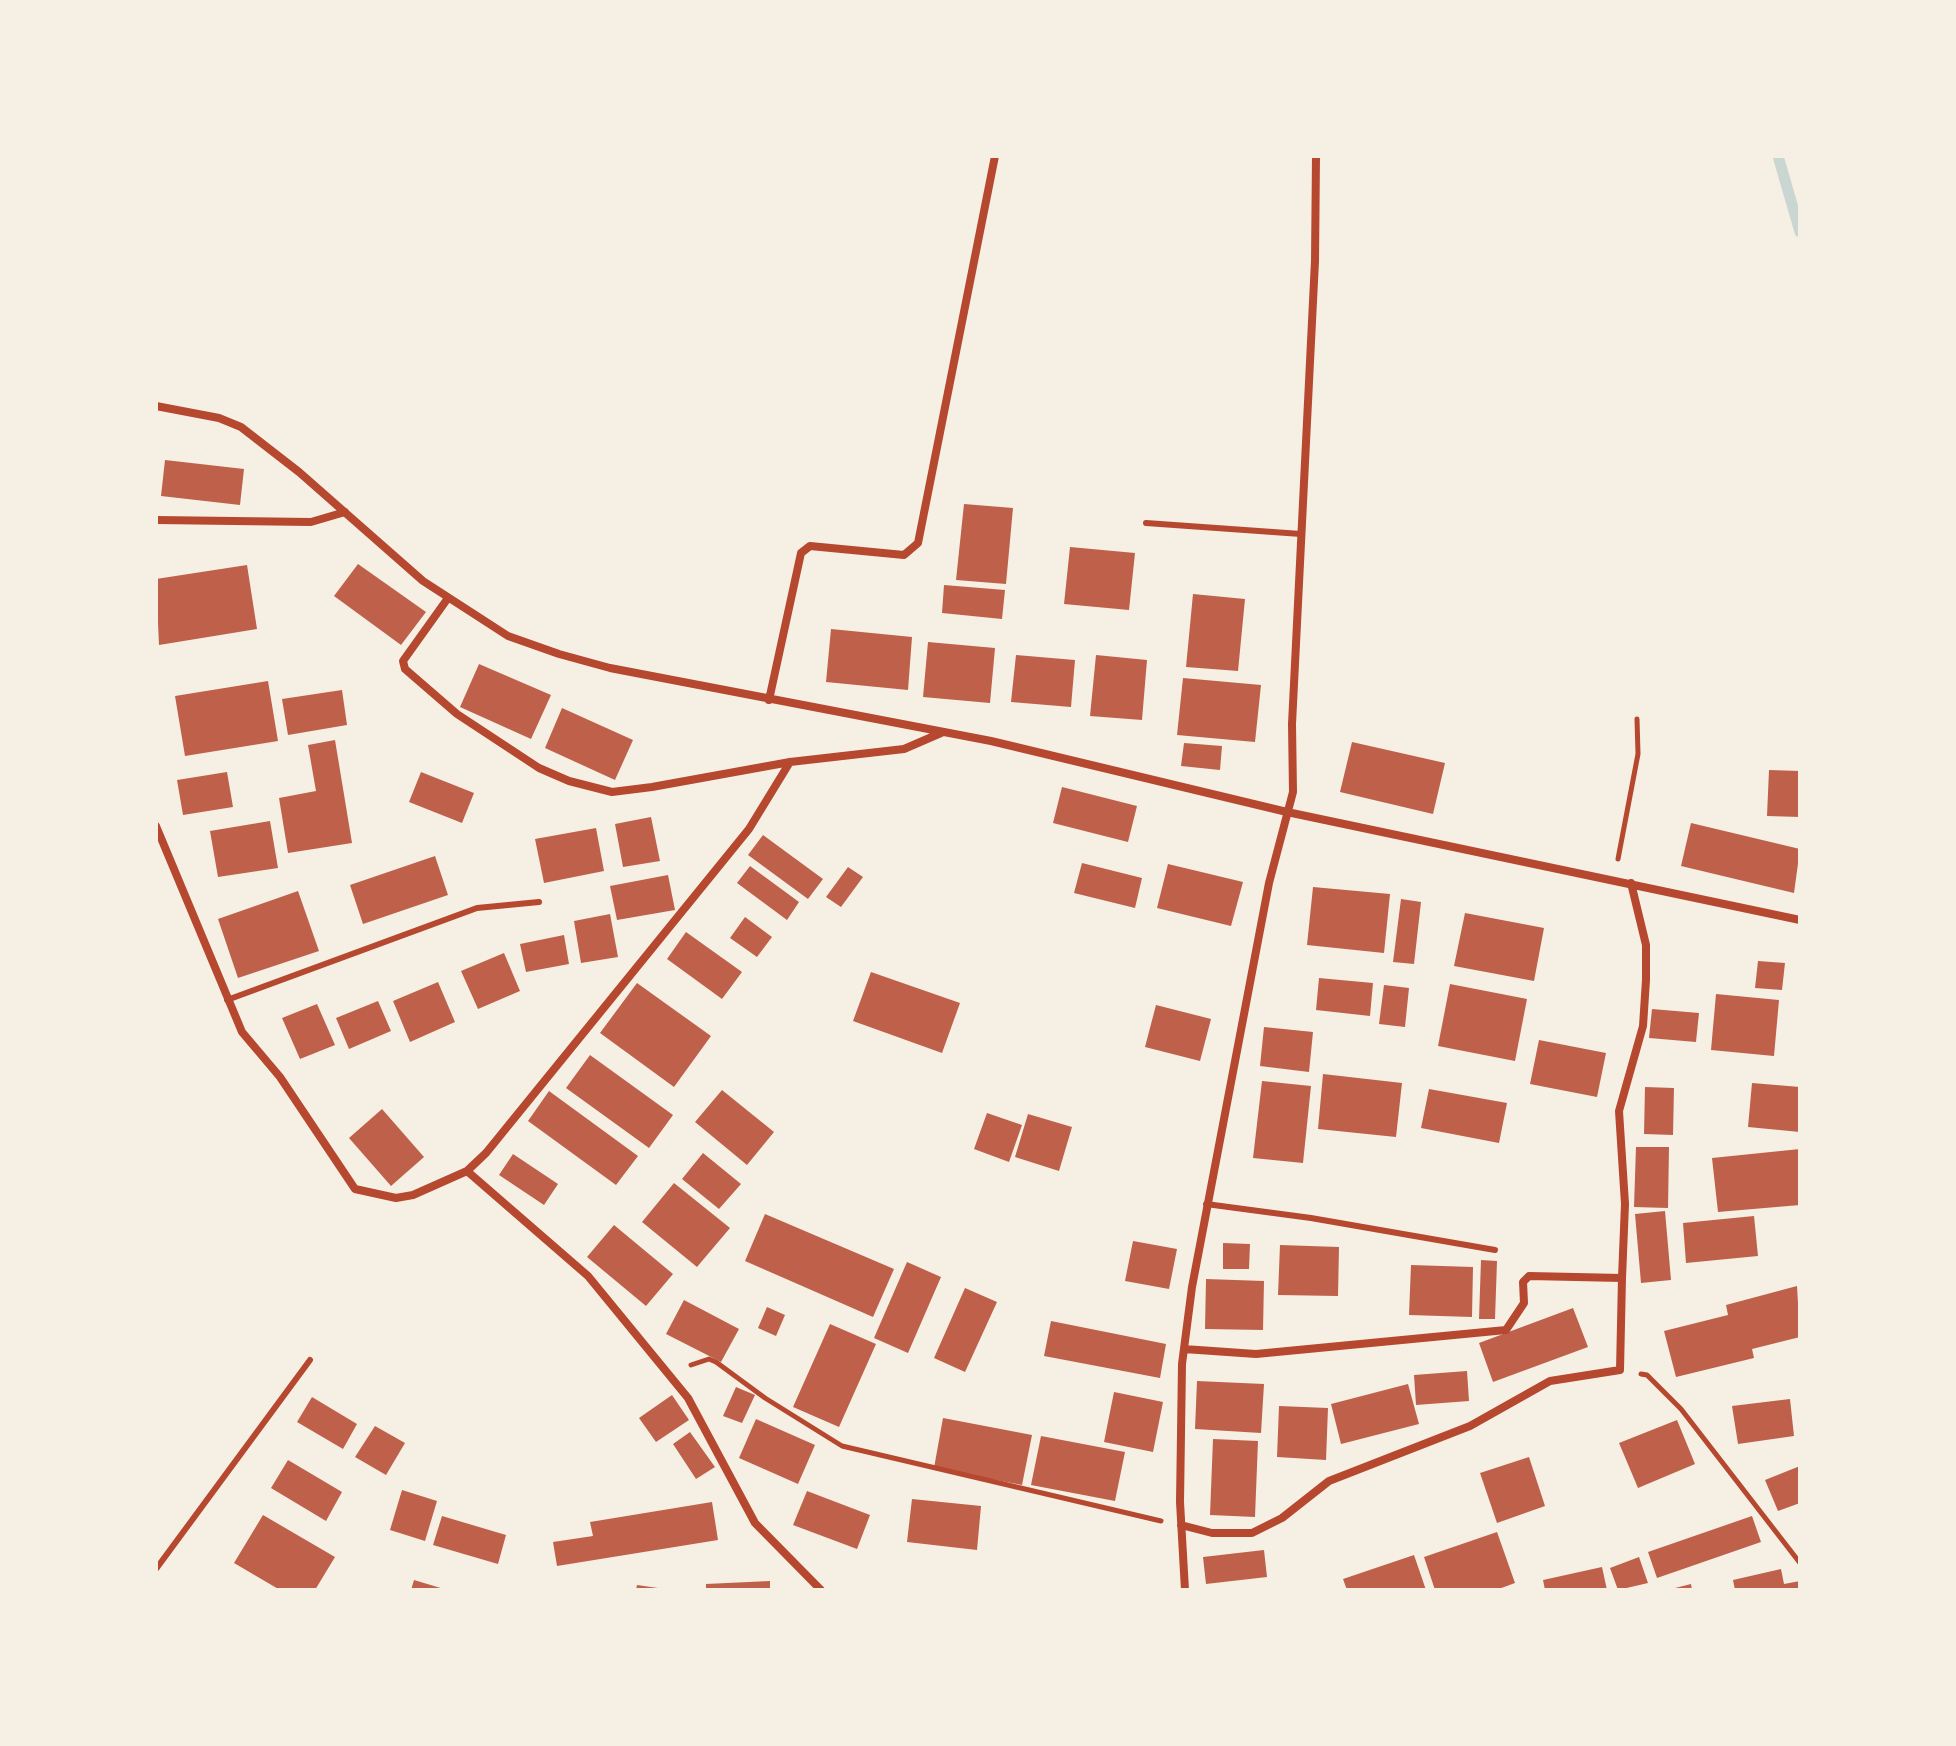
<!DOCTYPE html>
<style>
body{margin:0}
#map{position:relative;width:1956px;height:1746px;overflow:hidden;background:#f6efe4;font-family:"Fira Sans",sans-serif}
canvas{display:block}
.frame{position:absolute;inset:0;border:158px solid #f6efe4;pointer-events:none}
</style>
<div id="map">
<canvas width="1956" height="1746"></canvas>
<div class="frame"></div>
</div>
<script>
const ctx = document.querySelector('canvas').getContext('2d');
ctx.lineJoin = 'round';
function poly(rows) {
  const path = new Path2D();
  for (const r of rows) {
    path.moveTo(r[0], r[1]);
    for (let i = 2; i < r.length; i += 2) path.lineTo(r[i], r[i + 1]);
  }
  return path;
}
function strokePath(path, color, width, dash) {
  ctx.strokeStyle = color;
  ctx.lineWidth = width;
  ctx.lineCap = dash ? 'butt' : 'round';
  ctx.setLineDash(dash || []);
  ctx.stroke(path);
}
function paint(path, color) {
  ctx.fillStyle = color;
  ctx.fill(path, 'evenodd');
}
strokePath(poly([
 [1778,156,1800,232]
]), '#c9d6d2', 11);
paint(poly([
 [165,460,244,469,240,505,161,496],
 [964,504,1013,508,1006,584,956,580],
 [1070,547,1135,553,1129,610,1064,604],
 [358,564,426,612,401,645,334,596],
 [247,565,257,629,159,645,156,579],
 [944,585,1005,590,1002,619,942,613],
 [1193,594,1245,599,1238,671,1186,667],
 [831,629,912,637,908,690,826,682],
 [928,642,995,648,990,703,923,697],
 [1016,655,1075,660,1071,707,1011,702],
 [1096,655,1147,660,1142,720,1090,716],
 [479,664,551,695,531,739,460,707],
 [1183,678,1261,685,1255,742,1177,735],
 [268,681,278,741,185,756,175,696],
 [342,690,347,725,288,735,282,699],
 [562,708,633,740,615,780,545,748],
 [335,740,352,843,288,853,279,798,316,791,308,745],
 [1352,742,1445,763,1433,814,1340,792],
 [1184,743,1222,746,1220,770,1181,766],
 [1769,770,1800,771,1800,817,1767,816],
 [227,772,233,807,183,815,177,780],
 [421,772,474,793,462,823,409,802],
 [1062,787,1137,806,1128,842,1053,823],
 [651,817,660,861,623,867,615,824],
 [270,821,278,868,218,877,210,831],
 [1691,823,1800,849,1794,893,1681,866],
 [596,828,604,871,544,883,535,839],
 [763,835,823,879,808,899,748,855],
 [435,856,448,895,363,924,350,885],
 [1082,863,1142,878,1135,908,1074,893],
 [1168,864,1243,882,1231,926,1157,908],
 [750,866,799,902,787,920,737,883],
 [848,867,863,877,841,907,826,897],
 [668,875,675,910,617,920,610,886],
 [1313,887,1390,894,1384,953,1307,945],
 [298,891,319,951,238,978,218,919],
 [1401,899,1421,902,1414,964,1393,962],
 [1465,913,1544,928,1534,981,1454,966],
 [610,914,618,957,581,963,574,921],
 [745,917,772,937,757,957,730,938],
 [686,932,742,972,722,999,667,959],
 [564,935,569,964,526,972,520,944],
 [504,953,520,991,478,1009,461,971],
 [1758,961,1785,963,1782,990,1755,988],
 [871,972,960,1003,942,1053,853,1021],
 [1319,978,1373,983,1370,1016,1316,1010],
 [438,982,455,1022,410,1042,393,1001],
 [637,983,711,1036,674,1087,600,1033],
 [1450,984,1527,999,1515,1061,1438,1046],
 [1384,985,1409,988,1405,1027,1379,1024],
 [1716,994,1779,1000,1774,1056,1711,1050],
 [378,1001,391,1031,349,1049,336,1018],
 [317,1004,335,1045,300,1059,282,1018],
 [1156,1005,1211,1019,1200,1061,1145,1047],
 [1652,1009,1699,1013,1696,1042,1649,1038],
 [1264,1027,1313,1032,1309,1072,1260,1066],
 [1539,1040,1606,1053,1597,1097,1530,1084],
 [590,1055,673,1115,649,1148,566,1088],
 [1323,1074,1402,1083,1396,1137,1318,1129],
 [1262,1081,1311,1086,1303,1163,1253,1158],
 [1752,1083,1800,1087,1800,1132,1748,1127],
 [1645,1087,1674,1088,1673,1135,1644,1134],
 [1429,1089,1507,1103,1499,1143,1421,1128],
 [722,1090,774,1132,747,1165,695,1122],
 [549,1091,638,1156,616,1185,528,1121],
 [382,1109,424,1157,391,1186,349,1138],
 [987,1113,1022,1125,1009,1162,974,1149],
 [1028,1114,1072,1127,1059,1171,1015,1157],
 [1636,1147,1669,1147,1668,1208,1634,1207],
 [1800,1149,1800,1205,1718,1212,1712,1158],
 [703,1153,741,1184,719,1209,682,1179],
 [513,1154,558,1184,544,1205,499,1175],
 [674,1183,730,1228,697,1267,642,1222],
 [1665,1211,1671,1280,1641,1283,1635,1214],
 [765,1214,894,1269,873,1317,745,1261],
 [1754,1216,1758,1256,1686,1263,1683,1223],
 [614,1225,673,1274,646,1306,587,1257],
 [1133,1241,1177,1249,1169,1289,1125,1281],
 [1223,1243,1250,1244,1249,1269,1223,1269],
 [1280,1245,1339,1247,1338,1296,1278,1295],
 [1481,1260,1497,1261,1495,1319,1479,1319],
 [907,1262,941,1277,908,1353,874,1338],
 [1411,1265,1473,1267,1472,1317,1409,1315],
 [1206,1279,1264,1281,1263,1330,1205,1329],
 [1797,1286,1800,1337,1752,1349,1754,1358,1676,1377,1664,1331,1728,1315,1726,1305],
 [965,1288,997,1302,965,1372,934,1358],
 [684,1300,739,1329,721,1362,666,1334],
 [767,1307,785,1315,776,1336,758,1328],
 [1573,1308,1588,1347,1493,1382,1479,1343],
 [1051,1321,1166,1344,1160,1378,1044,1356],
 [830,1324,876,1344,839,1427,793,1407],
 [1467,1371,1469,1401,1416,1405,1414,1375],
 [1197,1381,1264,1384,1261,1433,1195,1429],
 [1408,1384,1419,1424,1341,1444,1331,1404],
 [736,1387,755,1395,742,1423,723,1416],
 [1114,1392,1163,1402,1153,1452,1104,1442],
 [672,1395,689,1420,656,1442,639,1418],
 [312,1397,357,1424,343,1449,297,1422],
 [1790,1399,1794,1436,1738,1444,1732,1406],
 [1279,1406,1328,1408,1326,1460,1277,1457],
 [943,1418,1032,1435,1022,1485,934,1468],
 [756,1419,815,1445,798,1484,739,1458],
 [1677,1420,1695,1464,1638,1488,1619,1443],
 [375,1426,405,1443,386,1475,355,1457],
 [690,1432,715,1467,696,1479,673,1444],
 [1041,1436,1125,1452,1115,1501,1031,1485],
 [1213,1439,1258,1441,1255,1517,1210,1515],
 [1529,1457,1545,1506,1497,1523,1480,1473],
 [288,1460,342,1492,326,1521,271,1488],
 [1800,1466,1800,1503,1778,1511,1765,1480],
 [402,1490,437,1501,425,1541,390,1530],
 [807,1491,870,1515,857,1549,793,1525],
 [912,1499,981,1506,977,1550,907,1542],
 [712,1502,718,1540,557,1566,553,1542,593,1536,590,1522],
 [263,1515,335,1557,315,1590,280,1590,234,1563],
 [442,1516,506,1535,498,1564,433,1545],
 [1752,1516,1761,1542,1657,1578,1648,1552],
 [1497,1532,1515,1583,1496,1590,1435,1590,1424,1557],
 [1264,1550,1267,1577,1206,1584,1203,1557],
 [1414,1555,1426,1590,1347,1590,1343,1579],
 [1639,1557,1648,1583,1618,1590,1610,1568],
 [1602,1567,1607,1590,1545,1590,1543,1580],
 [1781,1569,1784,1584,1800,1581,1800,1590,1735,1590,1733,1580],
 [414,1580,444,1589,444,1590,411,1590],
 [770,1581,770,1590,706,1590,706,1584],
 [1691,1584,1692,1590,1672,1590,1671,1589],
 [637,1585,658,1588,658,1590,636,1590]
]), '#bf614a');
strokePath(poly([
 [1618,859,1638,754,1637,719],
 [691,1365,709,1359,716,1362,765,1398,842,1446,1161,1521],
 [1641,1374,1647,1375,1681,1409,1800,1563]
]), '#b5482f', 5);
strokePath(poly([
 [1146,523,1301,534],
 [227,1000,477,908,539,902],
 [1206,1204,1311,1218,1495,1250],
 [156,1569,310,1360]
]), '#b5482f', 6);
strokePath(poly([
 [156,406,219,418,241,427,299,472,423,581,508,636,559,654,610,668,991,741,1287,812,1800,920],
 [156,520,311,522,345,512],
 [448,598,403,661,405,669,457,714,539,768,569,781,612,792,652,787,790,762,904,749,941,733],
 [769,700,801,553,810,546,904,555,918,543,995,156],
 [156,826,242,1032,280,1077,355,1189,396,1198,413,1195,467,1171,588,1276,688,1398,755,1523,821,1590],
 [467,1171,486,1153,749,829,790,762],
 [1184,1349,1256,1354,1506,1330,1524,1303,1523,1282,1529,1276,1622,1278,1625,1204,1619,1111,1643,1026,1646,980,1646,945,1631,883],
 [1181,1525,1212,1533,1252,1533,1282,1518,1329,1481,1470,1426,1550,1381,1620,1370,1622,1278],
 [1185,1590,1180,1502,1182,1364,1192,1287,1269,883,1293,792,1292,724,1315,261,1316,156]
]), '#b5482f', 8);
</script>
